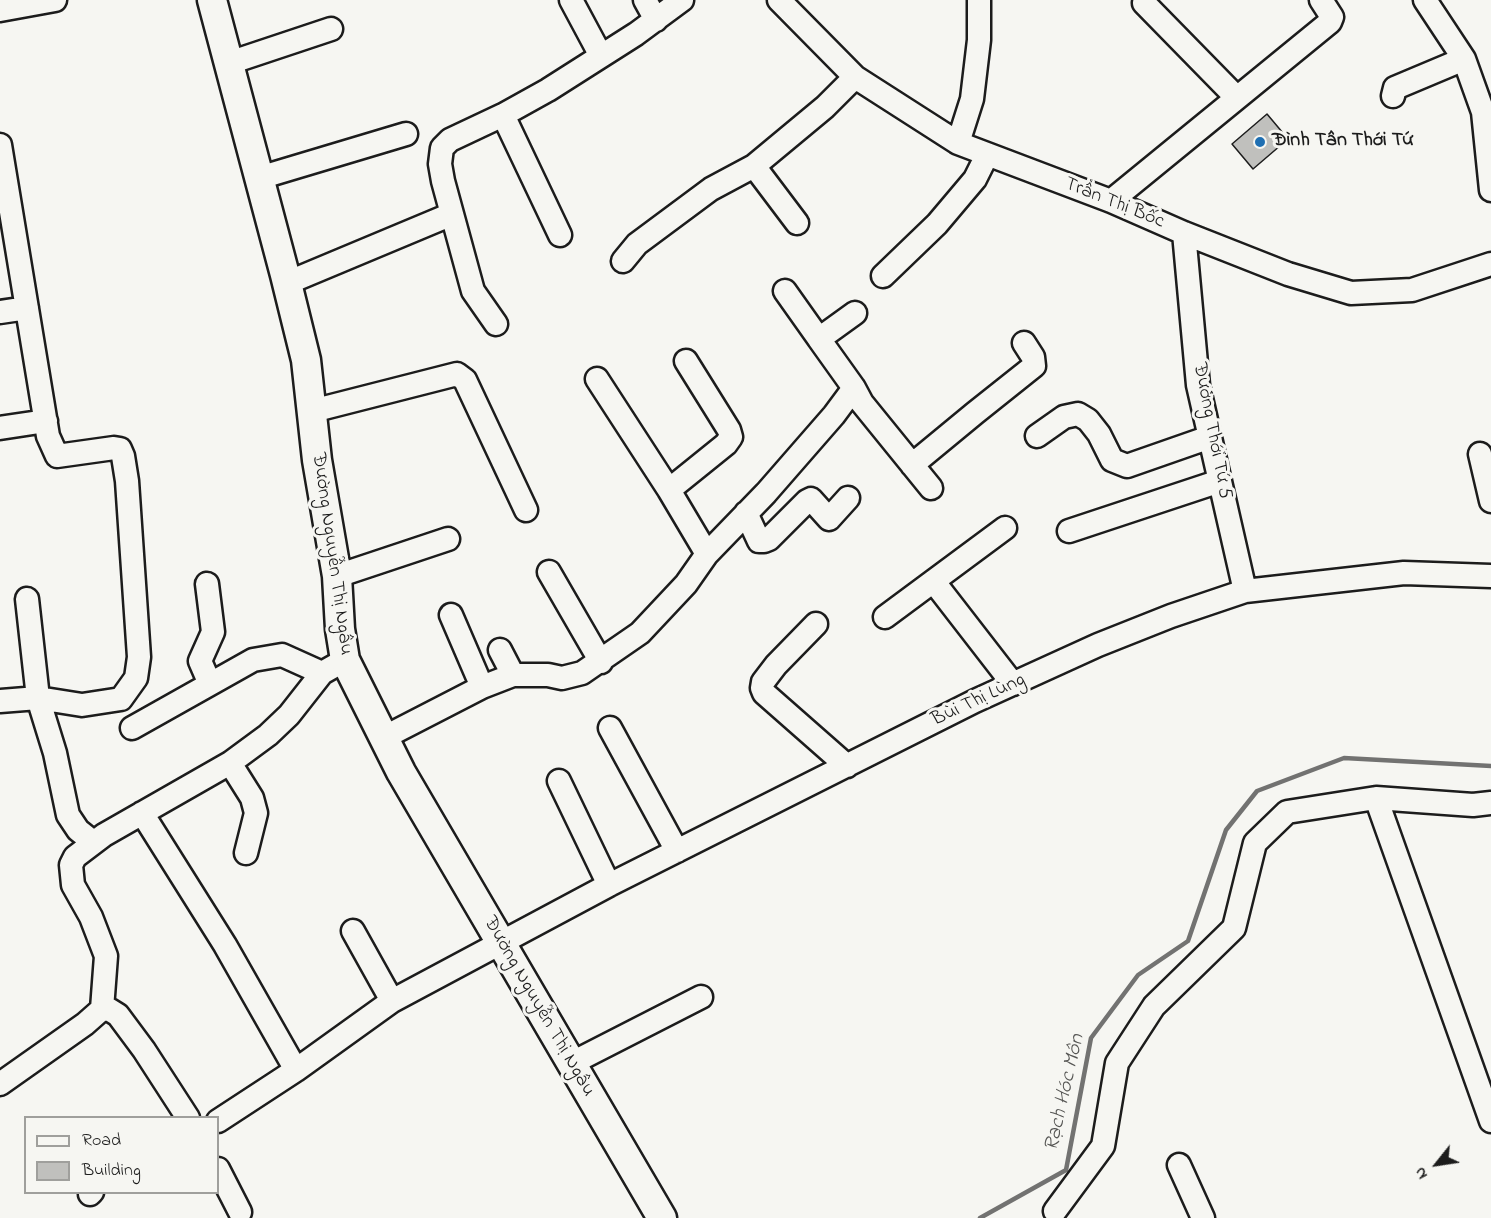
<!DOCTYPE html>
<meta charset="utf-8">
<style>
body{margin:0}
#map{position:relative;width:1491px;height:1218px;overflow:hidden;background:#f6f6f2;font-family:"Indie Flower",sans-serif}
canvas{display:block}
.legend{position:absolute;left:24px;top:1116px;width:195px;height:78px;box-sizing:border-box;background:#f6f6f2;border:2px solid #9f9f9c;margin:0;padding:8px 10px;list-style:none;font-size:18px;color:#1c1c1c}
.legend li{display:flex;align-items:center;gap:12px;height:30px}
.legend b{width:30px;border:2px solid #9f9f9c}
.north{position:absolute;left:1407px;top:1134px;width:60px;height:60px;-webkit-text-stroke:4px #f6f6f2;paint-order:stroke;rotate:240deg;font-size:16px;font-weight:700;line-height:24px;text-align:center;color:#1c1c1c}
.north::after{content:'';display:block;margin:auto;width:21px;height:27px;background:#1c1c1c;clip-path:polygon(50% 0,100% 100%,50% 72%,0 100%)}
</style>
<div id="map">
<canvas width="1491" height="1218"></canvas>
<ul class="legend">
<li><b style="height:8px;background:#f6f6f2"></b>Road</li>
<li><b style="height:16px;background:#c0c0bd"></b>Building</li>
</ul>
<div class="north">N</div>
</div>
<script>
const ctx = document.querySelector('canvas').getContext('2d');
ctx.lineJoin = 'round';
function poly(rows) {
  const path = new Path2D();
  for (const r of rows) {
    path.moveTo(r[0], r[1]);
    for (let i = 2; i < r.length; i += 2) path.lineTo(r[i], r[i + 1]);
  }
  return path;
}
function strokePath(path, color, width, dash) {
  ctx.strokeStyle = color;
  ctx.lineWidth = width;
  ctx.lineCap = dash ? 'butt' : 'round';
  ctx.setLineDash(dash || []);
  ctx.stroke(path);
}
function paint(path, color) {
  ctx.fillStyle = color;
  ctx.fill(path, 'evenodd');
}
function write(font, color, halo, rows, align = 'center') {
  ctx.font = font + ' "Indie Flower",sans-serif';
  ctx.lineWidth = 6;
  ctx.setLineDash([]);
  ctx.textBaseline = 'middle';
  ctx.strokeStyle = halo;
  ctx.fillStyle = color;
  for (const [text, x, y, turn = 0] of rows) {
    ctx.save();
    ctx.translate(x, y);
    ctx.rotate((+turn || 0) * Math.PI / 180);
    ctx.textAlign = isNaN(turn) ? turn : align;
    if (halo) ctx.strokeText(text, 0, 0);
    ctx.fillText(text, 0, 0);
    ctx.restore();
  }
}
strokePath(poly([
 [980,1218,1066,1170,1091,1038,1138,975,1188,941,1226,830,1257,791,1344,758,1491,766]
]), '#727271', 4.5);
const building = poly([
 [1267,114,1288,139,1253,169,1232,144,1267,114]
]);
paint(building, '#c0c0bd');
strokePath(building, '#1c1c1c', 1.5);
const minor = poly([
 [571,0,601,56],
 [645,0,656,20],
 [779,0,855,77,958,143,1111,201,1184,233,1288,274,1351,293,1412,290,1491,264],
 [1425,0,1464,59,1483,112,1491,190],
 [1144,3,1237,98],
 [0,10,55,0],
 [229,63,331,29],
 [1393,96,1395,88,1464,59],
 [503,115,560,235],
 [958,143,972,99,979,40,979,0],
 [0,145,48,436,57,456,114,448,120,449,123,456,127,481,139,657,136,678,121,699,82,705,38,698,0,701],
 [754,166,797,223],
 [259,178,406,134],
 [1111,201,1330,22,1332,17,1321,0],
 [1184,233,1198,385,1245,591],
 [623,261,637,244,711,189,754,166,825,107,855,77],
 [883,276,937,224,975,179,987,155],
 [287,283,452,214],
 [785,291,819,339],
 [0,312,27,308],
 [496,324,473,291,443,181,440,164,442,148,450,140,503,115,548,90,636,34,682,0],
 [597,379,669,490,707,554],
 [854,388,862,403,931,488],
 [312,411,457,374,465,380,526,510],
 [0,428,46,421],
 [1037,436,1064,417,1078,414,1088,420,1099,434,1112,460,1127,466,1210,437],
 [1480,454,1491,501],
 [912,465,975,413,1034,366,1033,357,1024,343],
 [669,490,726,444,731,437,729,430,686,361],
 [746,513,759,541,764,541,769,539,807,501,811,499,829,519,848,498],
 [1069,531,1220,481],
 [549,572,601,662],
 [337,576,448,539],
 [934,582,1013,684],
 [207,584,213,632,200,661,210,684],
 [27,599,38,698,55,753,68,815,78,830,93,842],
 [451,615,482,687],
 [885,617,1005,528],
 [816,624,776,665,763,682,762,688,764,693,847,766],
 [500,650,513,675],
 [132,728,253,660,282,655,322,673],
 [610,728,677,851],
 [383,738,482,687,513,675,548,675,562,678,582,673,640,633,686,584,707,554,766,493,834,415,854,388,819,339,855,313],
 [230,763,252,798,256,813,246,853],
 [559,781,609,885],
 [1376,798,1491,1121],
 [142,813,225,945,296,1070],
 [353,931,392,1001],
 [102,1009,106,956,91,917,73,885,71,865,75,857,104,835,230,763,268,735,289,715,322,673,345,660],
 [570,1064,701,997],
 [0,1084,85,1024,102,1009,110,1010,118,1015,144,1050,188,1118],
 [218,1121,296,1070,392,1001,609,885,975,701,1098,645,1171,616,1245,591,1404,573,1491,576],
 [1179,1165,1203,1218],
 [218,1169,240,1212],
 [90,1194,92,1192],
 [1055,1211,1103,1146,1117,1063,1154,1006,1234,928,1255,843,1287,812,1376,798,1473,805,1491,803]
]);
const major = poly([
 [212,0,285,275,306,360,317,460,337,576,340,629,345,660,401,772,662,1218]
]);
strokePath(minor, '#1c1c1c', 27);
strokePath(major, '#1c1c1c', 33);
strokePath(minor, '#f6f6f2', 22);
strokePath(major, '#f6f6f2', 28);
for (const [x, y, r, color] of [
 [1260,142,6,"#1f6fb2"]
]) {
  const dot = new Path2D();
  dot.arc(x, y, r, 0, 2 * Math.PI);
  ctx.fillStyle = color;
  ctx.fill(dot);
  strokePath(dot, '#f6f6f2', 2);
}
write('bold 20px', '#1c1c1c', '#f6f6f2', [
 ["Đình Tân Thới Tứ",1272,142]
], 'left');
write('20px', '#1c1c1c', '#f6f6f2', [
 ["Trần Thị Bốc",1114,204,22],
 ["Đường Thới Tứ 5",1211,431,79],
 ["Đường Nguyễn Thị Ngâu",331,554,82],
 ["Bùi Thị Lùng",979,701,-25],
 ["Đường Nguyễn Thị Ngâu",538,1007,60]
]);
write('italic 21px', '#565654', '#f6f6f2', [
 ["Rạch Hóc Môn",1066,1093,-77]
]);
</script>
